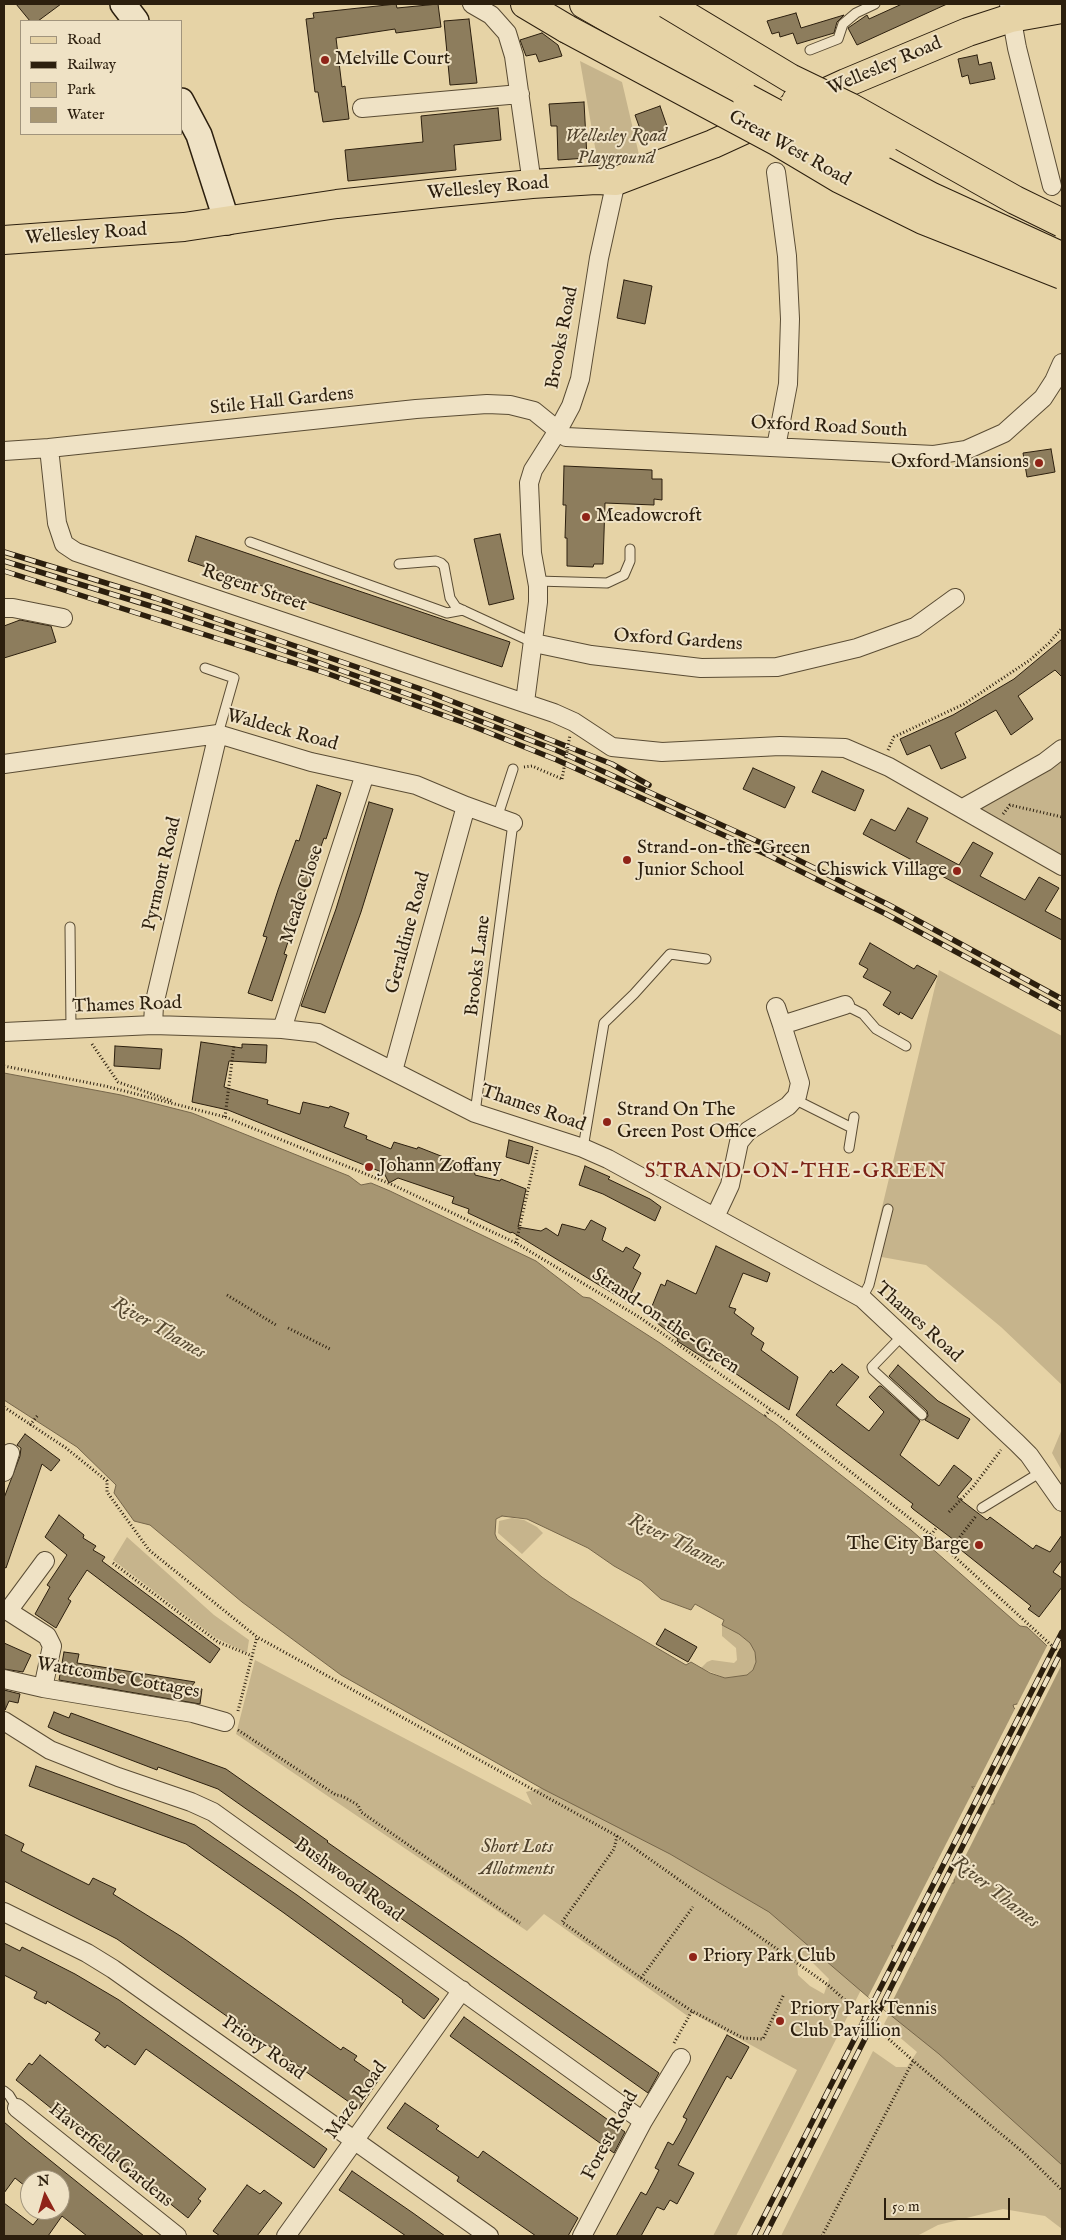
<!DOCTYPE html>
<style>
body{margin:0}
#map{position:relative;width:1066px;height:2240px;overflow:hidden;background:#e6d3a6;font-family:"IM FELL English",serif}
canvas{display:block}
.frame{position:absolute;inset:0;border:5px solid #2c1f0e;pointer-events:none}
.legend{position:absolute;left:20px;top:20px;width:162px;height:115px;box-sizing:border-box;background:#efe2c5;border:1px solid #a1947c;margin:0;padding:6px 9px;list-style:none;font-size:15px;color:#2c1f0e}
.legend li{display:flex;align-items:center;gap:10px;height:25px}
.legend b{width:25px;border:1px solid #a1947c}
.north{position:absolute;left:20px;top:2170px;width:50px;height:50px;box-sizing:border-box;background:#efe2c5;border:1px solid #a1947c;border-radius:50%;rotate:354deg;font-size:14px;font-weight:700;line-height:20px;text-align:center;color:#2c1f0e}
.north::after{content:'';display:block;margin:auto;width:18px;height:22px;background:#8f2418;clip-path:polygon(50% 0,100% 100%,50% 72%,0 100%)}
.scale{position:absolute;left:884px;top:2198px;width:126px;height:22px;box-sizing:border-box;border:2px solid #2c1f0e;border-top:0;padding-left:6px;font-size:15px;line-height:18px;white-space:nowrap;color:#2c1f0e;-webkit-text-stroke:4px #efe2c5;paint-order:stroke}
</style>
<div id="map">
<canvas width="1066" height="2240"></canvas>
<div class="frame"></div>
<ul class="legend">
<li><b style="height:6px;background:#e6d3a6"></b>Road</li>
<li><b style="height:6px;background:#2c1f0e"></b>Railway</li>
<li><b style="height:14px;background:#c6b48c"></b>Park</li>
<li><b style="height:14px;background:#a79672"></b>Water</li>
</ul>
<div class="north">N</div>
<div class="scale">50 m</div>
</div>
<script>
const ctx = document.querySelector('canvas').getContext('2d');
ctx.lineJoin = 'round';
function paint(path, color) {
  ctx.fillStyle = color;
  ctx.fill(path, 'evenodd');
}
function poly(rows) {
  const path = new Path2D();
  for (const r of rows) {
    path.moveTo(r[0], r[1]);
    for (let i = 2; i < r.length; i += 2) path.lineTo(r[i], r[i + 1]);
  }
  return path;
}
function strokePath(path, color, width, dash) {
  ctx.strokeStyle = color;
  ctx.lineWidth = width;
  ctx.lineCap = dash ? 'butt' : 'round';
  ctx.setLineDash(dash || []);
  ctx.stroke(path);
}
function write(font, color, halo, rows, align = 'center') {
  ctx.font = font + ' "IM FELL English",serif';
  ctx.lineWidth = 4;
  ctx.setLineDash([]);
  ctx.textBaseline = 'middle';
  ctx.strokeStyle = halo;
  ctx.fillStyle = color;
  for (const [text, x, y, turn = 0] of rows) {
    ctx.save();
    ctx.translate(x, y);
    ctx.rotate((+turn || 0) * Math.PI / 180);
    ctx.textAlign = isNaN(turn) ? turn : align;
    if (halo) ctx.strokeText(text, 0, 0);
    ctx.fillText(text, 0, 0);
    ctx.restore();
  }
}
paint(poly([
 [580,61,622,82,640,159,622,170,599,170],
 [1062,752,1062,869,963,812],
 [939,970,1062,1036,1062,1385,1001,1327,926,1265,876,1256,873,1245],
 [1062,1429,1062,1471,1052,1453],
 [512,1518,524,1520,537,1527,543,1533,522,1554,498,1533,499,1521],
 [127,1537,214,1615,249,1640,247,1653,216,1638,113,1560],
 [722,1625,739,1634,750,1643,755,1652,756,1662,753,1670,747,1675,725,1678,701,1668,707,1662,712,1660,734,1663,737,1660,736,1648,722,1636],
 [255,1660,532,1805,526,1792,548,1786,710,1862,862,1988,736,2236,713,2236,797,2070,692,2013,689,2017,544,1914,527,1931,236,1734],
 [796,1951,809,1959,829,1979,824,1994,810,1986,798,1975],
 [894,2005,1062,2145,1062,2229,1045,2216,1003,2209,938,2225,917,2236,781,2236,873,2051,896,2067,907,2067,917,2052,884,2024]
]), '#c6b48c');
const water = poly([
 [4,1073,121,1095,192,1113,349,1176,361,1185,371,1183,390,1191,536,1261,583,1297,590,1298,660,1343,776,1424,911,1530,1020,1626,1027,1627,1062,1660,1062,2165,939,2054,868,1997,769,1912,670,1854,543,1789,341,1675,242,1602,150,1525,134,1521,114,1493,116,1485,77,1447,4,1400,4,1073],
 [502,1516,527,1519,588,1548,614,1566,641,1581,661,1599,691,1610,695,1604,724,1620,722,1625,739,1634,750,1643,755,1652,756,1662,753,1670,747,1675,725,1678,710,1673,691,1662,686,1665,570,1597,542,1577,497,1539,495,1534,496,1519,502,1516],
 [1017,1704,1033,1721,1030,1722,1014,1708,1013,1705,1017,1704],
 [972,1787,976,1787,994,1800,994,1804,991,1804,972,1787],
 [936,1867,954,1879,954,1883,951,1883,933,1870,933,1868,936,1867],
 [892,1946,895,1946,914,1956,914,1959,911,1960,893,1949,892,1946]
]);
paint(water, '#a79672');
strokePath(water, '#76664a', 1);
paint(poly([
 [1048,1644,1062,1657,1062,1664,887,2012,868,1997]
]), '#e6d3a6');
const building = poly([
 [16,4,61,4,38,21,30,21,16,4],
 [396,4,397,8,438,4,441,27,396,33,395,29,336,38,342,87,345,86,349,119,323,122,318,92,315,92,306,19,314,18,313,13,396,4],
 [902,4,947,4,857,45,848,28,867,15,869,19,902,4],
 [796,13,801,28,844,15,837,22,834,33,797,44,793,33,780,37,779,32,772,34,767,21,796,13],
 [469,19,477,83,450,85,444,21,469,19],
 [542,33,558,45,562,56,539,62,536,54,526,56,520,40,542,33],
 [977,55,979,65,991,62,995,79,970,84,968,75,962,77,958,59,977,55],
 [584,102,587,158,558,160,557,126,551,126,549,104,584,102],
 [660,106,668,129,643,137,635,115,660,106],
 [498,108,501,140,454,145,456,170,348,181,345,150,423,142,421,116,498,108],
 [624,280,652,286,645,324,617,318,624,280],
 [1051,449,1055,472,1027,477,1023,453,1051,449],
 [564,466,652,470,652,479,662,479,662,500,654,499,654,505,605,503,603,564,594,564,593,567,567,566,567,538,565,538,566,505,563,505,564,466],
 [500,534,514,599,489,605,474,539,500,534],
 [196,536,510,642,502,667,188,561,196,536],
 [20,620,51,626,56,642,4,658,4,626,20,620],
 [1062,639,1062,677,1055,670,1018,696,1033,719,1011,735,996,710,955,733,966,758,941,769,930,745,907,755,900,739,953,715,1014,679,1062,639],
 [753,768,795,787,785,808,743,789,753,768],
 [822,771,864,790,855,811,812,792,822,771],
 [317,785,341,793,326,839,324,838,304,893,284,954,287,955,272,1001,248,993,267,937,263,936,278,890,296,840,299,841,317,785],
 [369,802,393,809,361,912,325,1013,301,1006,336,909,369,802],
 [908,808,928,818,916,842,959,865,973,842,993,853,980,876,1025,900,1039,877,1059,888,1045,911,1062,920,1062,940,863,834,871,819,895,831,908,808],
 [870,943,914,969,917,965,937,976,912,1019,900,1012,899,1015,883,1005,891,992,863,977,868,969,859,964,870,943],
 [201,1042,242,1048,242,1044,267,1045,266,1063,229,1061,224,1087,268,1100,267,1104,300,1114,303,1102,329,1108,330,1106,349,1113,344,1127,367,1136,366,1139,391,1149,394,1142,417,1149,418,1147,474,1169,475,1175,500,1181,501,1179,526,1189,518,1227,541,1231,546,1228,558,1236,562,1224,585,1230,591,1220,606,1228,602,1240,623,1252,626,1247,640,1255,633,1268,641,1273,627,1302,512,1232,511,1233,468,1213,469,1209,452,1203,454,1197,398,1178,389,1183,384,1173,228,1110,192,1102,201,1042],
 [115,1046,162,1049,160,1069,114,1066,115,1046],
 [509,1140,533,1147,529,1164,506,1157,509,1140],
 [585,1166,610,1177,608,1179,650,1199,661,1207,655,1221,603,1194,579,1185,585,1166],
 [716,1246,770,1273,767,1282,743,1273,729,1307,736,1309,734,1313,754,1328,751,1334,764,1343,761,1350,798,1377,789,1410,716,1360,709,1361,677,1341,678,1339,648,1316,661,1284,665,1286,667,1280,696,1294,716,1246],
 [842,1364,859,1377,836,1405,869,1431,884,1412,869,1397,879,1386,881,1386,920,1421,900,1455,939,1486,954,1465,972,1479,957,1497,987,1520,990,1517,1033,1549,1036,1545,1050,1552,1062,1535,1062,1560,1053,1572,1062,1578,1062,1587,1039,1617,1028,1609,1031,1606,956,1546,958,1543,913,1509,911,1507,913,1504,796,1415,831,1370,833,1373,842,1364],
 [898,1365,938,1401,970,1419,958,1439,925,1420,928,1416,927,1411,889,1376,898,1365],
 [25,1434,60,1460,51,1471,42,1464,6,1568,4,1567,4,1498,20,1456,21,1448,17,1445,25,1434],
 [59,1515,84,1535,83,1538,96,1546,93,1550,105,1557,102,1561,220,1649,210,1663,87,1570,68,1599,71,1601,56,1628,35,1614,50,1587,47,1585,67,1555,45,1537,59,1515],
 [665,1629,697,1647,688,1662,656,1644,665,1629],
 [4,1643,31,1655,23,1672,4,1669,4,1643],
 [64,1652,79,1654,77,1663,195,1682,191,1687,202,1689,200,1704,59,1680,64,1652],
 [4,1690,20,1694,18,1703,9,1701,5,1710,4,1690],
 [54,1712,69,1718,71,1713,226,1769,328,1841,327,1842,659,2073,648,2093,218,1789,158,1767,157,1770,63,1734,48,1727,54,1712],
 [36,1766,195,1825,297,1895,439,1999,424,2019,402,2002,403,2000,284,1913,186,1844,29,1786,36,1766],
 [4,1834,24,1844,21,1851,89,1885,93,1878,116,1889,113,1894,182,1937,341,2050,343,2047,357,2056,354,2060,380,2078,359,2109,117,1939,4,1881,4,1834],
 [4,1943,20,1951,22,1947,75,1974,119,2000,327,2149,314,2168,146,2049,135,2065,107,2045,105,2048,95,2040,100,2033,47,2001,46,2004,34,1998,37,1992,4,1975,4,1943],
 [464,2017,625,2132,614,2153,450,2036,464,2017],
 [727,2035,749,2047,731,2079,727,2076,678,2165,694,2173,677,2204,670,2200,664,2210,657,2207,641,2236,616,2236,641,2192,646,2195,653,2182,659,2170,655,2168,668,2142,673,2145,681,2131,687,2119,683,2117,727,2035],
 [40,2055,206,2189,198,2199,201,2201,188,2218,16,2080,29,2063,32,2065,40,2055],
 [405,2103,439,2126,436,2129,478,2158,483,2151,578,2218,568,2236,536,2236,457,2181,459,2177,387,2128,405,2103],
 [4,2122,25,2140,144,2236,87,2236,62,2216,48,2236,4,2236,4,2203,33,2225,45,2210,60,2210,60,2180,30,2180,30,2190,15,2178,4,2193,4,2122],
 [352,2171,413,2213,445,2236,406,2236,345,2194,339,2190,352,2171],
 [247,2185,260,2194,264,2190,282,2203,257,2236,220,2236,213,2231,247,2185]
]);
paint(building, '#8d7d5d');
strokePath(building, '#2c1f0e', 1);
const lane = poly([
 [810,50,838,39,843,24,856,13,875,4],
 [250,542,447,613,463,610],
 [399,564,436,561,441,563,444,566,450,598,456,607,534,643],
 [537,581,607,583,624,575,630,561,630,549],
 [205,668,234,678,218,734],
 [497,818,513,769],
 [70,927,71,1029],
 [845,1005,863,1014,876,1029,906,1046],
 [794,1099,852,1128],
 [475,1113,513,823],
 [583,1148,604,1023,634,994,670,954,706,959],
 [849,1148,854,1117],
 [862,1298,869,1285,888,1209],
 [902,1336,872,1367,873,1370,922,1415],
 [982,1508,1041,1472],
 [4,2091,9,2095,17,2108]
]);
const street = poly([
 [472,4,491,15,507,33,514,56,532,184],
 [1009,4,1017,48,1052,186],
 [362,108,520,94],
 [776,447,788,384,790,319,787,256,776,172],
 [49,448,57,523,64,544,76,552,554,713,574,722,612,747,662,752,780,746,845,748,889,767,1062,866],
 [4,451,49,448,416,409,487,404,510,405,534,411,566,437,934,455,966,450,1004,433,1043,398,1054,381,1062,363],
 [4,608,13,608,63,618],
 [534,643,591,655,701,668,777,667,857,648,915,627,955,598],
 [525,702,538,602,538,586,532,553,529,483,533,470,557,432,571,406,580,379,599,258,616,181],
 [4,764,218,734,311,762,416,785,466,806,513,823],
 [963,808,1045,762,1062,749],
 [776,1007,782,1025],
 [153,1025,154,1005,218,734],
 [282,1029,365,774],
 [4,1032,153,1025,282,1029,318,1033,475,1113,583,1148,608,1159,862,1298,1017,1443,1029,1455,1062,1502],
 [393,1071,466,806],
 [715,1217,730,1185,739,1142,748,1131,788,1106,797,1096,800,1083,782,1025,845,1005],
 [4,1472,10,1453],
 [4,1679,43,1688,193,1713,225,1722],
 [43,1688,52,1646,47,1636,8,1611,45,1561],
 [4,1721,50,1750,118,1777,191,1802,213,1812,643,2121],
 [4,1912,87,1953,113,1969,489,2236],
 [17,2108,177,2236],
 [286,2236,462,1990],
 [582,2236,643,2121,681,2058]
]);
const secondary = poly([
 [123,4,136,21],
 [181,101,199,135,227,222]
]);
const primary = poly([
 [4,240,184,227,337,204,439,193,532,184,596,180,616,181,713,144,846,83,968,32,1011,18,1062,9]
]);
const highway = poly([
 [525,4,567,29],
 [584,4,747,98],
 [627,4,771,87]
]);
strokePath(lane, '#5a4c34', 11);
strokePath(street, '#5a4c34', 20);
strokePath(secondary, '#2c1f0e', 28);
strokePath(primary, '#2c1f0e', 30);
strokePath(highway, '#2c1f0e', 30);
strokePath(poly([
 [888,750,894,737,964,704,1030,660,1049,643,1062,628],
 [524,767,532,766,562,779],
 [1003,814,1010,805,1062,817],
 [92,1044,118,1082,172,1101],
 [4,1066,105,1086,225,1117,393,1185,516,1243,639,1317,781,1417,931,1535,1062,1655],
 [225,1117,234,1045],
 [516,1243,537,1150],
 [227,1295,276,1325],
 [288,1328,330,1349],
 [4,1407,66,1448,107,1481,107,1492,149,1550,257,1637,617,1836,828,1985,918,2065,1024,2153,1062,2190],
 [765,1416,770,1410],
 [30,1425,38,1415],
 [949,1512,973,1487,1001,1450],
 [931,1535,937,1527],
 [949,1551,976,1516],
 [113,1563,218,1642,252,1656],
 [238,1711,257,1637],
 [238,1730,336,1795,342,1796,358,1805,361,1812,520,1923],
 [617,1836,614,1849,562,1922,641,1978,692,2011],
 [641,1978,693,1907],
 [674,2043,692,2011,743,2038,763,2039,784,1994],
 [822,2236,913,2061]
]), '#2c1f0e', 3, [1, 2.5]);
strokePath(lane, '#efe2c5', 9);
strokePath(street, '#efe2c5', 18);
strokePath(secondary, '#efe2c5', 25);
strokePath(primary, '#e6d3a6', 28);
strokePath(highway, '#e6d3a6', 28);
const rail = poly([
 [4,552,155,598,418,688,612,764,649,785],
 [4,561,167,611,300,656,433,703,556,750,790,856,889,905,1062,999],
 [4,571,326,673,465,723,557,760,770,856,886,914,1062,1009],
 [754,2236,1062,1632],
 [765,2236,1062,1650]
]);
strokePath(rail, '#2c1f0e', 5.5);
strokePath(rail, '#efe2c5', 4, [11]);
const highwayBridge = poly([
 [667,4,790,78,850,107,1015,200,1062,223],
 [567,29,778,142,840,179,923,220,1062,275],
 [747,98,932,197,1061,256],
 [796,101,882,146]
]);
strokePath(highwayBridge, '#2c1f0e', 30, []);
strokePath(poly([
 [562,779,570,735]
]), '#2c1f0e', 3, [1, 2.5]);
strokePath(highwayBridge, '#e6d3a6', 28);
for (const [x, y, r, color] of [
 [325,60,5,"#8f2418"],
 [1039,463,5,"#8f2418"],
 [586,517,5,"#8f2418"],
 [627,860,5,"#8f2418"],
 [957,871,5,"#8f2418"],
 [607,1122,5,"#8f2418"],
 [369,1167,5,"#8f2418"],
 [979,1545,5,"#8f2418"],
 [693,1957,5,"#8f2418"],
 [780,2021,5,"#8f2418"]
]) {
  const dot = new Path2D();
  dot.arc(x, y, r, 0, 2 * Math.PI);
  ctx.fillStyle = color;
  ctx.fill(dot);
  strokePath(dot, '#efe2c5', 2);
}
write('19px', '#2c1f0e', '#efe2c5', [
 ["Melville Court",335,60],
 ["Oxford Mansions",1029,463,"right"],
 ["Meadowcroft",596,517],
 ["Strand-on-the-Green",637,849],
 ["Junior School",637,871],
 ["Chiswick Village",947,871,"right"],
 ["Strand On The",617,1111],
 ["Green Post Office",617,1133],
 ["Johann Zoffany",379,1167],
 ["The City Barge",969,1545,"right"],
 ["Priory Park Club",703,1957],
 ["Priory Park Tennis",790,2010],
 ["Club Pavillion",790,2032]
], 'left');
write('19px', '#2c1f0e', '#efe2c5', [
 ["Wellesley Road",885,67,-23],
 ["Great West Road",789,149,29],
 ["Wellesley Road",488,189,-5],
 ["Wellesley Road",86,235,-4],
 ["Brooks Road",563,338,-79],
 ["Stile Hall Gardens",282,402,-6],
 ["Oxford Road South",829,428,3],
 ["Regent Street",254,589,19],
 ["Oxford Gardens",678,641,4],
 ["Waldeck Road",282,731,15],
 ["Pyrmont Road",163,874,-77],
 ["Meade Close",303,895,-72],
 ["Geraldine Road",409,933,-75],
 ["Brooks Lane",479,966,-83],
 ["Thames Road",127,1006,-2],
 ["Thames Road",533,1109,19],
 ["Strand-on-the-Green",665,1322,34],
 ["Thames Road",918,1323,42],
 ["Wattcombe Cottages",118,1679,10],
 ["Bushwood Road",348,1881,36],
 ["Priory Road",263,2049,35],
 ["Maze Road",357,2101,-54],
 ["Forest Road",611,2136,-62],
 ["Haverfield Gardens",110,2156,39]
]);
write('italic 19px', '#52442e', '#efe2c5', [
 ["Wellesley Road",616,137],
 ["Playground",616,159],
 ["Short Lots",517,1848],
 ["Allotments",517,1870]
]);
write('italic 20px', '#574931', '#efe2c5', [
 ["River Thames",158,1329,30],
 ["River Thames",676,1543,26],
 ["River Thames",995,1893,38]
]);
ctx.letterSpacing = '1px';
write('21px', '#7a1f14', '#efe2c5', [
 ["STRAND-ON-THE-GREEN",796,1173]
]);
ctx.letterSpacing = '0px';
</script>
